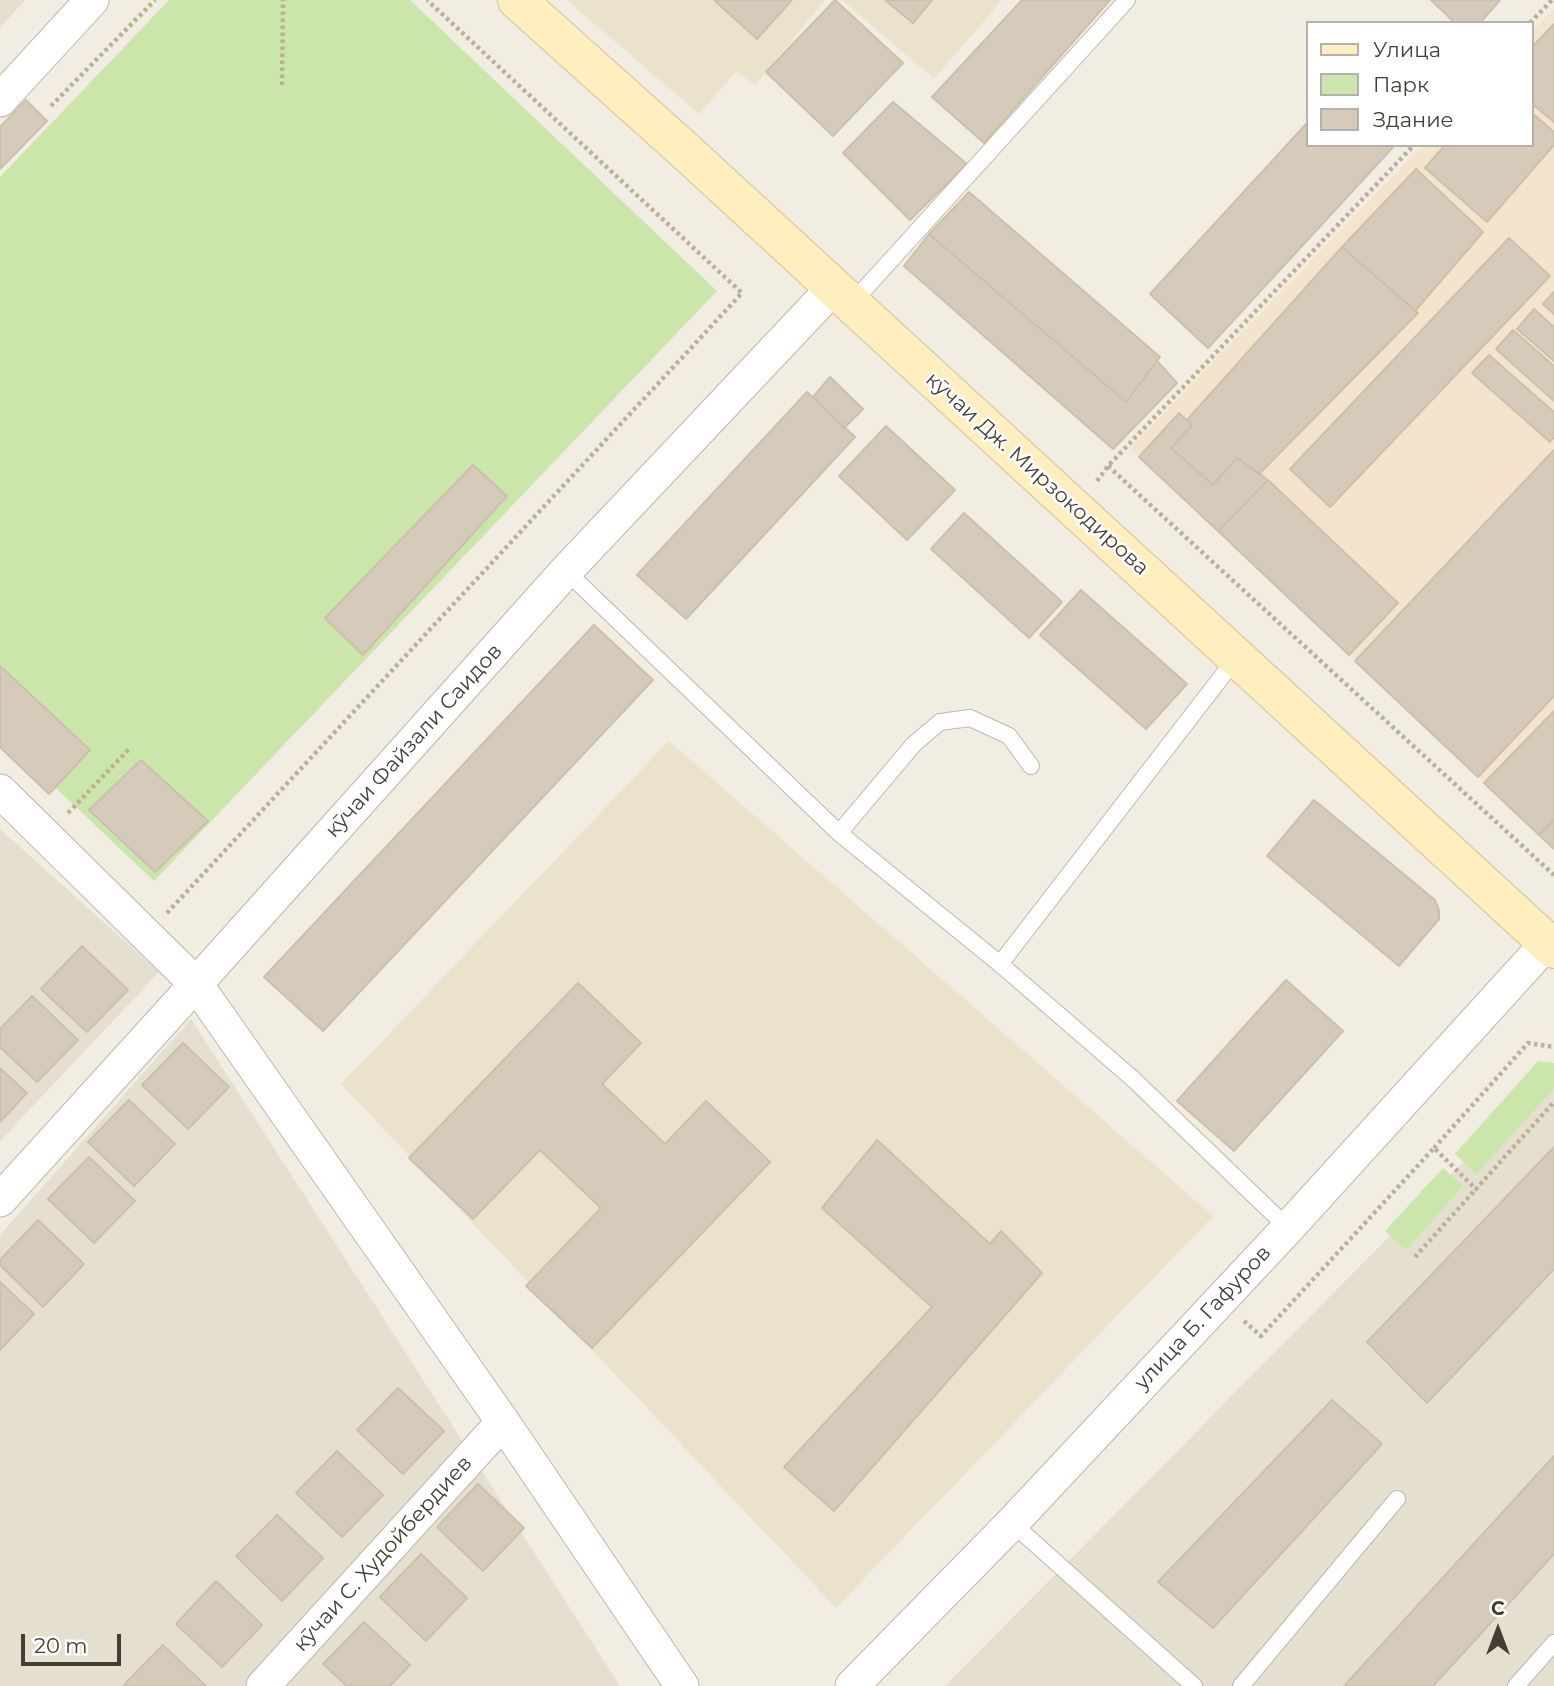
<!DOCTYPE html>
<meta charset="utf-8">
<style>
body{margin:0}
#map{position:relative;width:1554px;height:1686px;overflow:hidden;background:#f1ede2;font-family:Montserrat,sans-serif}
canvas{display:block}
.legend{position:absolute;left:1306px;top:21px;width:228px;height:126px;box-sizing:border-box;background:#fff;border:2px solid #b4b1ad;margin:0;padding:9px 12px;list-style:none;font-size:21px;color:#433d33}
.legend li{display:flex;align-items:center;gap:14px;height:35px}
.legend b{width:35px;border:2px solid #b4b1ad}
.north{position:absolute;left:1463px;top:1595px;width:70px;height:70px;-webkit-text-stroke:5px #fff;paint-order:stroke;rotate:0deg;font-size:19px;font-weight:700;line-height:28px;text-align:center;color:#433d33}
.north::after{content:'';display:block;margin:auto;width:24px;height:32px;background:#433d33;clip-path:polygon(50% 0,100% 100%,50% 72%,0 100%)}
.scale{position:absolute;left:21px;top:1634px;width:100px;height:32px;box-sizing:border-box;border:4px solid #433d33;border-top:0;padding-left:9px;font-size:21px;line-height:24px;white-space:nowrap;color:#433d33;-webkit-text-stroke:5px #fff;paint-order:stroke}
</style>
<div id="map">
<canvas width="1554" height="1686"></canvas>
<ul class="legend">
<li><b style="height:9px;background:#ffefbf"></b>Улица</li>
<li><b style="height:19px;background:#cbe6aa"></b>Парк</li>
<li><b style="height:19px;background:#d6cbbb"></b>Здание</li>
</ul>
<div class="north">С</div>
<div class="scale">20 m</div>
</div>
<script>
const ctx = document.querySelector('canvas').getContext('2d');
ctx.lineJoin = 'round';
function paint(path, color) {
  ctx.fillStyle = color;
  ctx.fill(path, 'evenodd');
}
function poly(rows) {
  const path = new Path2D();
  for (const r of rows) {
    path.moveTo(r[0], r[1]);
    for (let i = 2; i < r.length; i += 2) path.lineTo(r[i], r[i + 1]);
  }
  return path;
}
function strokePath(path, color, width, dash) {
  ctx.strokeStyle = color;
  ctx.lineWidth = width;
  ctx.lineCap = dash ? 'butt' : 'round';
  ctx.setLineDash(dash || []);
  ctx.stroke(path);
}
function write(font, color, halo, rows, align = 'center') {
  ctx.font = font + ' Montserrat,sans-serif';
  ctx.lineWidth = 5;
  ctx.setLineDash([]);
  ctx.textBaseline = 'middle';
  ctx.strokeStyle = halo;
  ctx.fillStyle = color;
  for (const [text, x, y, turn = 0] of rows) {
    ctx.save();
    ctx.translate(x, y);
    ctx.rotate((+turn || 0) * Math.PI / 180);
    ctx.textAlign = isNaN(turn) ? turn : align;
    if (halo) ctx.strokeText(text, 0, 0);
    ctx.fillText(text, 0, 0);
    ctx.restore();
  }
}
paint(poly([
 [0,0,25,0,0,28],
 [0,829,159,972,0,1141],
 [191,1019,620,1686,0,1686,0,1235],
 [1554,1070,1554,1686,945,1686]
]), '#e5dfd0');
paint(poly([
 [1554,9,1554,849,1130,448,1423,145,1531,145,1531,33]
]), '#f4e4cc');
paint(poly([
 [567,0,825,0,755,85,737,71,699,114],
 [842,0,1002,0,934,79],
 [669,741,1213,1216,836,1608,341,1084]
]), '#ebe2cc');
paint(poly([
 [169,0,410,0,717,291,154,881,0,735,0,177],
 [1538,1061,1554,1063,1554,1087,1553,1090,1476,1174,1455,1154],
 [1443,1168,1463,1186,1406,1250,1385,1231]
]), '#cbe6aa');
const building = poly([
 [714,0,792,0,757,39,714,0],
 [835,0,903,63,833,136,766,72,835,0],
 [885,0,932,0,913,23,885,0],
 [1022,0,1110,0,984,143,932,97,1022,0],
 [1431,0,1500,0,1480,23,1455,23,1431,0],
 [1554,24,1554,122,1531,103,1531,48,1554,24],
 [26,100,47,121,0,169,0,127,26,100],
 [893,102,967,164,910,220,843,153,893,102],
 [1531,112,1554,132,1554,145,1487,222,1425,168,1445,145,1531,145,1531,112],
 [1307,123,1307,145,1395,145,1208,348,1150,294,1307,123],
 [1416,169,1483,232,1415,311,1342,247,1416,169],
 [969,192,1160,357,1126,402,929,234,969,192],
 [929,234,1126,402,1157,361,1177,383,1113,449,904,266,929,234],
 [1509,238,1550,276,1330,507,1290,469,1509,238],
 [1342,247,1418,313,1259,474,1237,458,1213,485,1171,448,1192,425,1187,420,1342,247],
 [1554,292,1554,314,1543,304,1554,292],
 [1534,309,1554,327,1554,361,1517,329,1534,309],
 [1513,330,1554,366,1554,401,1496,349,1513,330],
 [1489,355,1554,412,1554,437,1550,442,1472,373,1489,355],
 [830,377,863,409,844,428,813,397,830,377],
 [807,392,855,437,686,619,637,575,807,392],
 [1179,413,1192,425,1171,448,1213,485,1237,458,1268,480,1218,531,1139,457,1179,413],
 [886,426,955,490,907,540,839,476,886,426],
 [1554,450,1554,696,1478,777,1355,661,1554,450],
 [473,465,507,496,363,655,325,618,473,465],
 [1268,480,1398,603,1349,655,1218,531,1268,480],
 [964,513,1062,602,1029,638,931,549,964,513],
 [1081,590,1187,684,1146,729,1040,635,1081,590],
 [594,625,653,680,323,1031,264,977,594,625],
 [0,666,90,750,49,794,0,747,0,666],
 [1554,711,1554,819,1539,835,1484,783,1554,711],
 [141,760,208,821,155,872,89,810,141,760],
 [1314,800,1435,900,1439,910,1439,919,1399,966,1267,856,1314,800],
 [1554,820,1554,849,1539,835,1554,820],
 [82,946,128,990,87,1032,41,989,82,946],
 [1286,980,1343,1031,1234,1151,1177,1101,1286,980],
 [578,983,641,1043,602,1084,665,1144,706,1101,770,1162,592,1348,526,1286,601,1208,540,1150,473,1219,409,1158,578,983],
 [32,996,78,1040,37,1082,0,1047,0,1029,32,996],
 [183,1043,229,1087,188,1129,142,1085,183,1043],
 [0,1068,27,1093,0,1122,0,1068],
 [129,1100,175,1144,134,1186,88,1142,129,1100],
 [877,1140,990,1244,1001,1231,1042,1273,834,1511,784,1467,932,1307,822,1208,877,1140],
 [1554,1147,1554,1269,1427,1403,1367,1342,1554,1147],
 [89,1157,135,1201,94,1243,48,1199,89,1157],
 [38,1220,84,1264,43,1307,0,1265,0,1260,38,1220],
 [0,1282,34,1314,0,1350,0,1282],
 [398,1388,444,1431,403,1474,357,1430,398,1388],
 [1332,1400,1382,1444,1213,1628,1158,1582,1332,1400],
 [337,1451,383,1495,342,1537,296,1493,337,1451],
 [1554,1456,1554,1554,1433,1686,1344,1686,1554,1456],
 [478,1484,524,1528,483,1571,437,1527,478,1484],
 [277,1515,323,1558,282,1601,236,1556,277,1515],
 [421,1554,467,1598,426,1641,380,1597,421,1554],
 [216,1581,262,1625,222,1667,176,1624,216,1581],
 [364,1622,410,1665,390,1686,347,1686,323,1664,364,1622],
 [163,1645,206,1686,123,1686,163,1645]
]);
paint(building, '#d6cbbb');
strokePath(building, '#cdc0ab', 2);
const lane = poly([
 [851,304,1127,0],
 [566,571,839,833,1000,964],
 [1237,657,1000,964,1132,1078,1288,1228],
 [839,833,914,744,940,722,970,718,1009,736,1031,766],
 [1012,1523,1194,1686],
 [1241,1686,1397,1499],
 [1516,1686,1554,1643]
]);
const street = poly([
 [0,100,92,0],
 [0,791,196,984,503,1422,682,1686],
 [0,1200,196,984,566,571,833,288],
 [263,1686,503,1422],
 [852,1686,1012,1523,1288,1228,1547,943]
]);
const secondary = poly([
 [517,0,682,148,1554,949]
]);
strokePath(lane, '#bfb7a8', 18);
strokePath(street, '#bfb7a8', 35);
strokePath(secondary, '#d5c394', 40);
strokePath(poly([
 [1530,23,1552,0],
 [282,85,283,0],
 [51,106,155,0],
 [1108,466,1554,875],
 [1097,481,1108,466,1414,145],
 [68,813,129,749],
 [167,913,742,293,427,0],
 [1434,1148,1528,1043,1554,1047],
 [1415,1257,1476,1189],
 [1244,1321,1261,1336,1434,1148,1476,1189,1554,1102]
]), '#beb096', 4.5, [3.5, 3.5]);
strokePath(lane, '#fff', 16);
strokePath(street, '#fff', 33);
strokePath(secondary, '#ffefbf', 38);
write('21px', '#433d33', '#fff', [
 ["кӯчаи Дж. Мирзокодирова",1037,474,42],
 ["кӯчаи Файзали Саидов",414,741,-48],
 ["улица Б. Гафуров",1203,1318,-47],
 ["кӯчаи С. Худойбердиев",383,1554,-48]
]);
</script>
